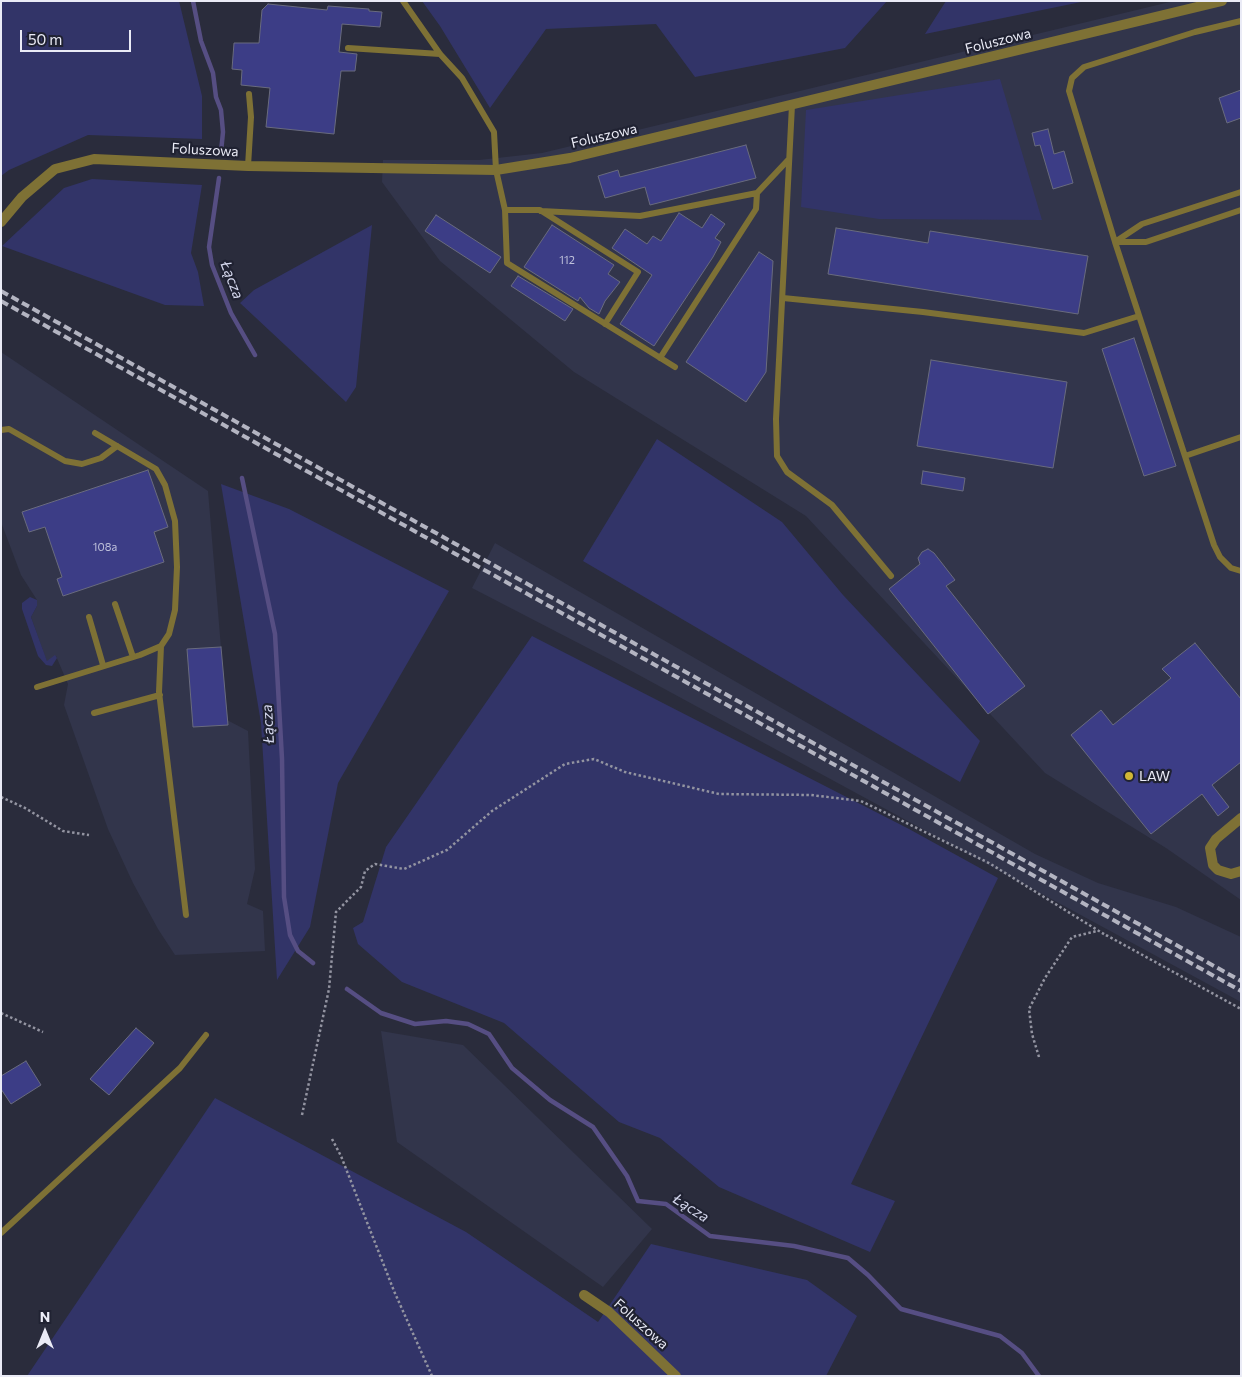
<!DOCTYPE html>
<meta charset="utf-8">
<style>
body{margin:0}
#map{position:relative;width:1242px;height:1377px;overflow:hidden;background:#2a2c3c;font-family:Commissioner,sans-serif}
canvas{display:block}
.frame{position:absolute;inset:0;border:2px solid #eaebf6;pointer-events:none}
.north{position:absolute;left:20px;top:1307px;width:50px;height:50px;-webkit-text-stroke:4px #202232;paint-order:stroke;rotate:0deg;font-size:14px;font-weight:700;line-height:20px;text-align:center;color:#eaebf6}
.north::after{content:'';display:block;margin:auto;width:18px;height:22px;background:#eaebf6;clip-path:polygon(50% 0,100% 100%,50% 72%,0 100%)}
.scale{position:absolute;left:20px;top:30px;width:111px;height:22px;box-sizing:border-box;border:2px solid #eaebf6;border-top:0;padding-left:6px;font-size:15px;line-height:18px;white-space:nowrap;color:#eaebf6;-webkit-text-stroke:4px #202232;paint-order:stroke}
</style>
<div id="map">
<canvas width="1242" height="1377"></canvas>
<div class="frame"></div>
<div class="north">N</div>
<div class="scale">50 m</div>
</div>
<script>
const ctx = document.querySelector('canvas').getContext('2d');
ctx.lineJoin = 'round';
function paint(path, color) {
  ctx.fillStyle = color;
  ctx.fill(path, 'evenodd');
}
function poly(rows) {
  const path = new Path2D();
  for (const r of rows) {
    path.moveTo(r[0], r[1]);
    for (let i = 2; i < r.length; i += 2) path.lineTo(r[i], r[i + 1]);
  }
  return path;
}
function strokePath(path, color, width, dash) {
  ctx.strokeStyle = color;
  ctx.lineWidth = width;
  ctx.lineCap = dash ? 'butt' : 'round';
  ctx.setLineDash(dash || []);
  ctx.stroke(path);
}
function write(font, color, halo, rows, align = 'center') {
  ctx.font = font + ' Commissioner,sans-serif';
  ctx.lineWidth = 4.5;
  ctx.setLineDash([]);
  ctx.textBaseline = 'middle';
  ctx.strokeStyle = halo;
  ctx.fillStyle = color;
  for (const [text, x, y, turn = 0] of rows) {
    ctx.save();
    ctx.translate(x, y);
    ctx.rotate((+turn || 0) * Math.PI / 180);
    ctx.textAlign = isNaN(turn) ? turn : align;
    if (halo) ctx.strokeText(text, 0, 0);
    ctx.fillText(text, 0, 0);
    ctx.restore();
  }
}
paint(poly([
 [1174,1,1241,1,1241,900,1166,848,1045,773,806,516,574,372,440,261,382,182,383,160,479,160,542,153],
 [1,352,208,491,227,720,248,731,255,869,247,904,263,911,265,951,175,955,158,929,133,883,108,829,64,705,68,684,56,656,47,662,31,617,37,606,37,600,21,575,1,522],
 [495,543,1035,854,1098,883,1176,907,1241,937,1241,1002,613,661,472,588],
 [381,1031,463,1045,652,1229,603,1287,397,1142]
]), '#32354b');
paint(poly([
 [1,1,179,1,202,96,202,139,88,135,9,170,1,176],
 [422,1,887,1,845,48,695,77,656,24,546,29,490,108,440,26],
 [946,1,1086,1,925,34],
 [1000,79,1042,220,879,219,801,207,806,110],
 [92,179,202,185,191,253,198,272,204,306,165,305,2,246,64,188],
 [372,225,356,387,346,402,240,303,254,290],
 [657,439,782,522,843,595,980,741,960,782,583,561],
 [221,484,289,509,449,591,338,783,310,927,277,980,261,723],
 [30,597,37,600,37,606,31,617,47,661,55,655,57,658,52,666,46,665,38,656,22,609,22,603],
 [532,636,909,829,998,878,851,1184,895,1201,870,1252,719,1187,660,1138,619,1122,504,1023,402,982,358,944,353,928,363,922,386,847],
 [215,1098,466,1232,598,1322,651,1244,807,1280,857,1316,826,1376,27,1376]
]), '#323468');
strokePath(poly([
 [193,1,201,41,213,73,216,97,221,110,223,132,221,152],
 [219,178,209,247,212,265,231,313,255,355],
 [242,478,275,634,282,759,284,897,290,935,298,951,313,963],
 [347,989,381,1013,415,1024,446,1021,468,1024,489,1034,512,1068,550,1100,593,1127,627,1176,638,1201,666,1204,710,1236,794,1246,848,1258,868,1275,901,1309,1000,1336,1022,1353,1039,1376]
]), '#564e83', 4.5);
const building = poly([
 [268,4,327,10,328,6,369,9,369,11,382,12,380,27,342,24,339,52,357,54,355,71,341,71,334,134,266,127,270,88,241,85,242,70,232,69,234,43,259,43,262,10,268,4],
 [1241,90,1241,118,1227,123,1219,98,1241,90],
 [1048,129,1054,154,1064,151,1073,183,1053,189,1040,145,1035,146,1032,133,1048,129],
 [746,145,756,178,650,205,645,187,605,198,598,176,618,170,620,177,746,145],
 [679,213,702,228,711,214,725,224,715,238,721,242,713,257,654,346,620,324,652,275,612,248,625,229,647,244,653,236,661,241,679,213],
 [436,215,501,257,490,273,425,231,436,215],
 [552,225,614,265,608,274,620,282,605,301,599,314,589,308,580,297,578,301,524,267,552,225],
 [836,228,928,243,930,231,1088,256,1078,314,828,274,836,228],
 [759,252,773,261,766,372,746,402,686,362,759,252],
 [518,276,573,309,565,321,511,286,518,276],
 [1134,338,1176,466,1144,476,1102,349,1134,338],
 [931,360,1067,382,1053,468,917,446,931,360],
 [148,470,168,527,154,532,164,562,63,596,57,579,62,577,45,527,29,532,22,512,148,470],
 [923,471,965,478,963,491,921,484,923,471],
 [928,549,934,553,955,580,946,586,1025,686,988,714,889,589,920,564,918,558,922,552,928,549],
 [1195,643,1241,699,1241,762,1212,785,1229,807,1218,816,1202,794,1151,834,1071,735,1101,710,1113,725,1171,678,1162,669,1195,643],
 [221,647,228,725,193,727,187,649,221,647],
 [136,1028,154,1043,109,1095,90,1079,136,1028],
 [26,1061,41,1085,11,1104,1,1089,1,1076,26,1061]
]);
paint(building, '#3c3d86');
strokePath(building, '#696b7e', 1);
strokePath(poly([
 [1,797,25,808,63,831,89,835],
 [1106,935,1241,1009],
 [1,1013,43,1032],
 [1039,1057,1032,1034,1029,1009,1045,978,1072,937,1097,931],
 [302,1115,329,989,336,912,361,887,365,871,375,864,404,869,447,850,492,811,565,764,594,759,625,772,719,794,811,795,861,801,989,863,1107,936],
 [332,1139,341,1156,394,1291,432,1376]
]), '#9394a1', 2.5, [2.5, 2.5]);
strokePath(poly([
 [403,1,440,54,462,78,494,132,496,170,505,210],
 [1241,21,1195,32,1084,67,1072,78,1069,91,1115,242,1146,242,1241,210],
 [348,48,440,54],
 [792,105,776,419,777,456,787,472,832,505,891,576],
 [248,166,251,117,249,94],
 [1241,192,1142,224,1115,242,1214,545,1220,557,1231,568,1241,571],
 [541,211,640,216,757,193,789,159],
 [783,298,923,312,1084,333,1139,316],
 [605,324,638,272,540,210,505,210,507,263,675,367],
 [660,358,756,209,757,193],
 [1,430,9,429,65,461,82,464,101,458,117,446],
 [1185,456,1241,437],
 [115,604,133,657],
 [89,617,103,665],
 [161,646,159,692,186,915],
 [37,687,140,655,161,646,169,634,175,610,177,567,175,521,165,485,156,469,95,433],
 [94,713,160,695],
 [1,1233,180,1068,206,1035]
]), '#7e7135', 6);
strokePath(poly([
 [1,222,22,197,55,169,94,159,248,166,496,170,570,158,1222,1],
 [1241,818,1216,839,1210,848,1213,865,1218,870,1231,874,1241,871],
 [584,1295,609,1312,676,1376]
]), '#7e7135', 10);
strokePath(poly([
 [1,291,1241,981],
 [1,301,1241,991]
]), '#b3b4c1', 4, [8, 4]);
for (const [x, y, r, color] of [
 [1129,776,5,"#d1b736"]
]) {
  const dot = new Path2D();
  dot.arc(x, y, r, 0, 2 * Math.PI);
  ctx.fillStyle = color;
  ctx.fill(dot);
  strokePath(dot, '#202232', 2);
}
write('11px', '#bec0da', null, [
 ["112",567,260],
 ["108a",105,547]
]);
write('14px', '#eaebf6', '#202232', [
 ["Foluszowa",998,41,-14],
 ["Foluszowa",604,136,-13],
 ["Foluszowa",205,150,3],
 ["Foluszowa",641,1324,42]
]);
write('14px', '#eaebf6', '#202232', [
 ["LAW",1139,776]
], 'left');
write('italic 15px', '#d5d8ee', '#202232', [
 ["Łącza",232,280,69],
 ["Łącza",268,724,-93],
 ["Łącza",691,1208,33]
]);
</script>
